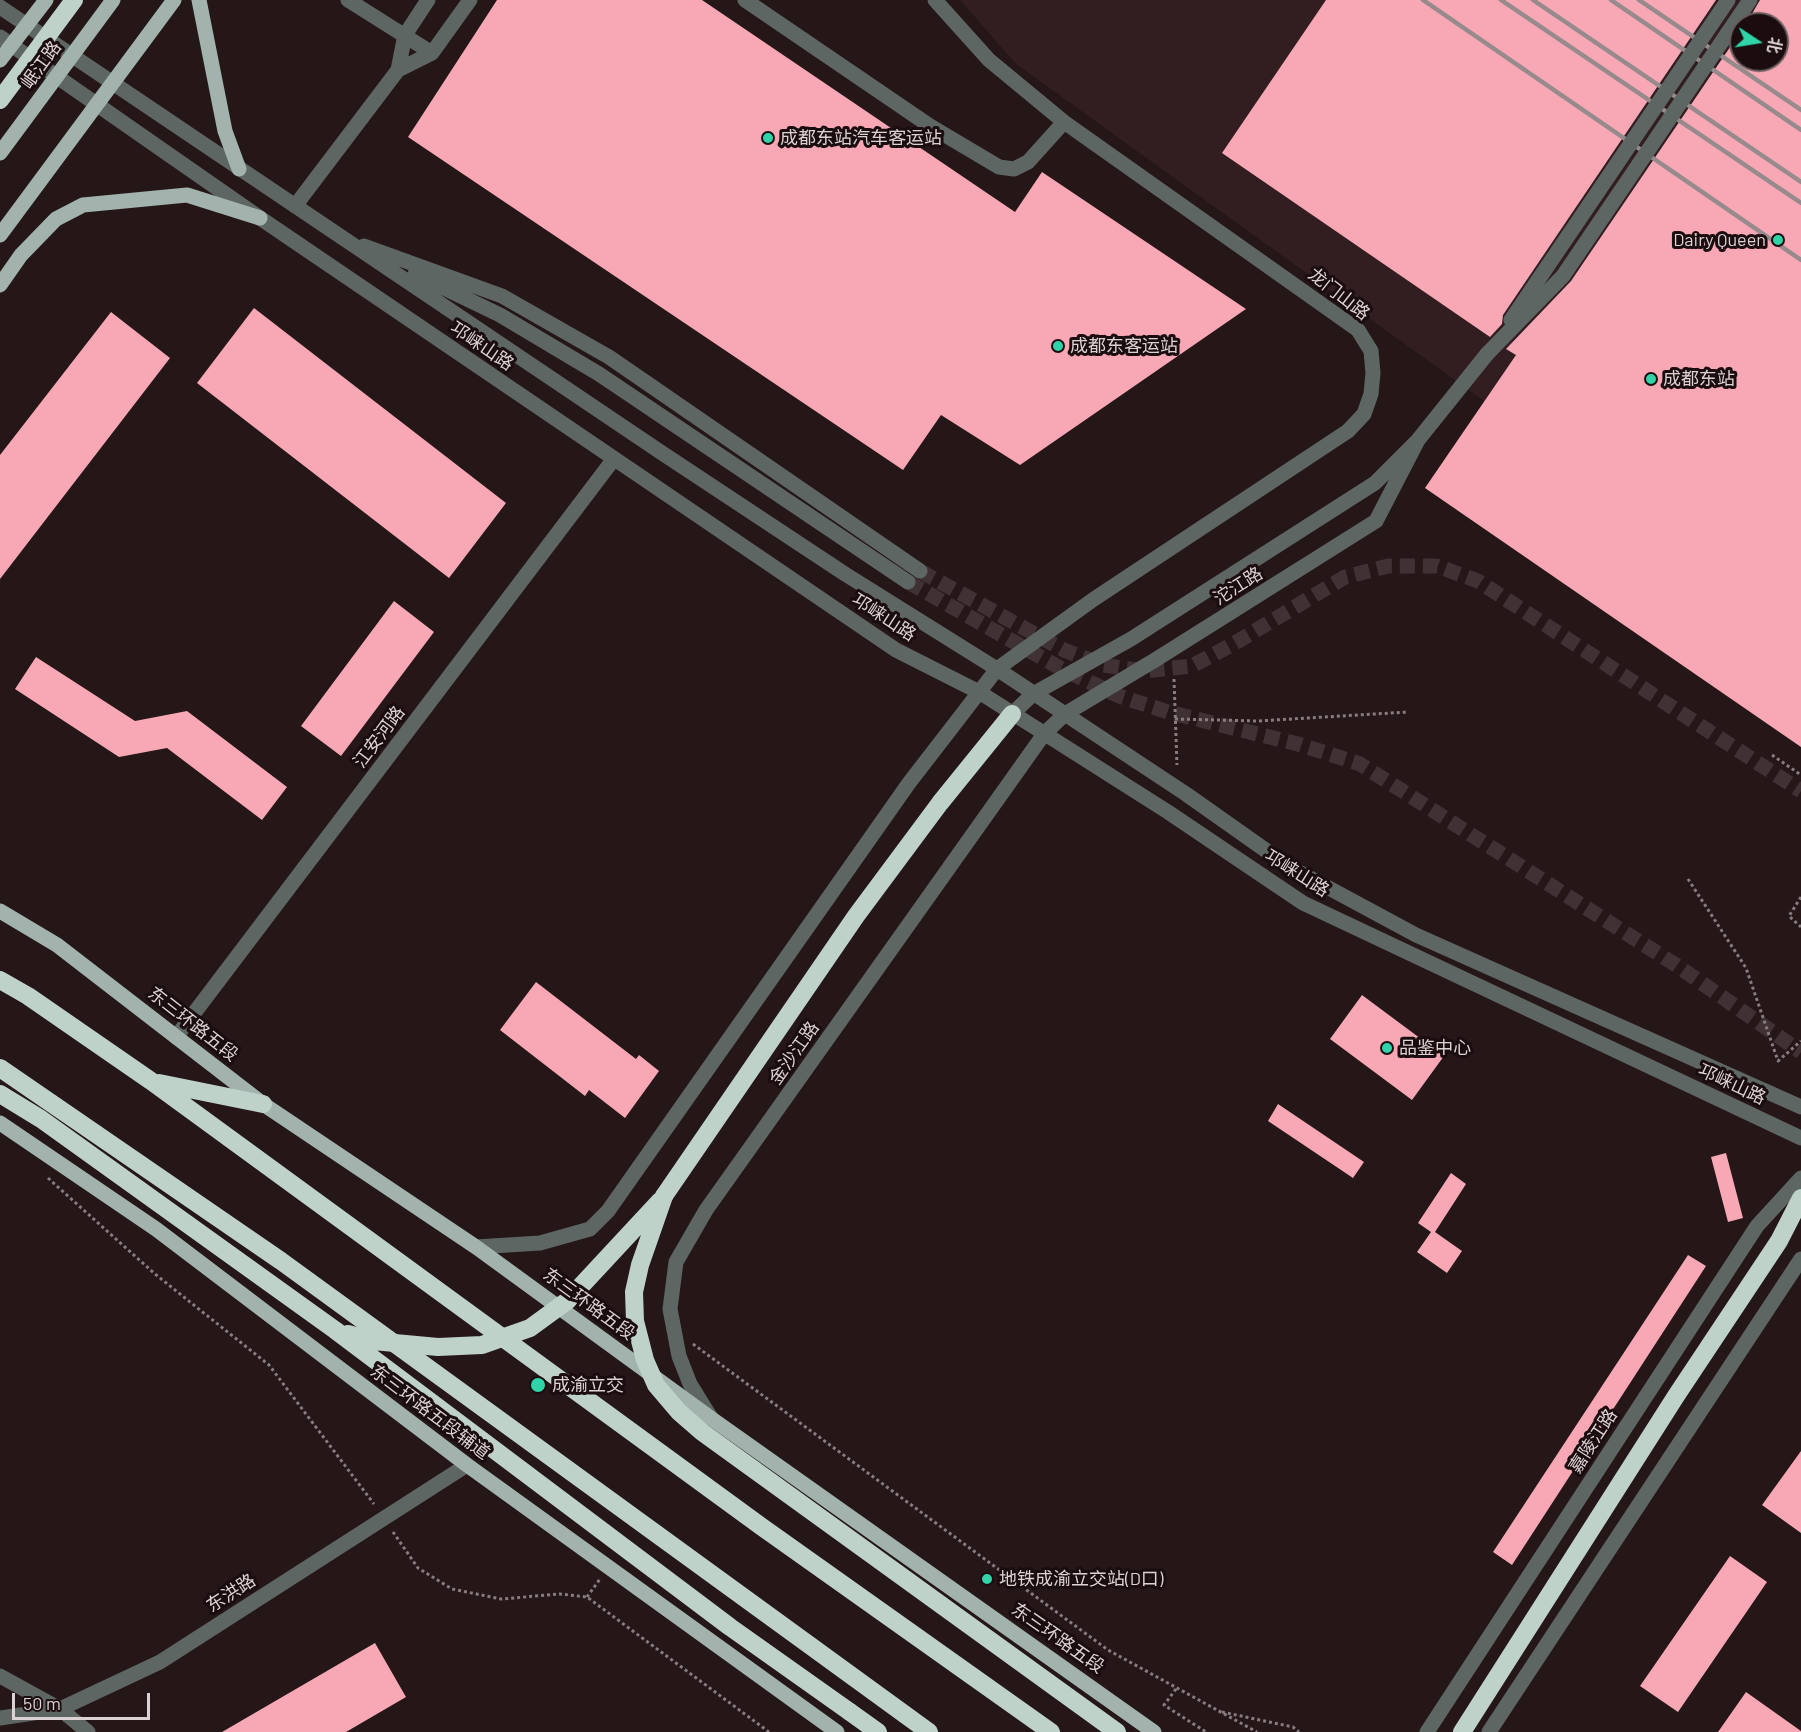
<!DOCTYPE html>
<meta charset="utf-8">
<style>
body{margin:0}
#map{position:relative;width:1801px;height:1732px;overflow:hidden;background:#251618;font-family:Barlow,"Noto Sans SC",sans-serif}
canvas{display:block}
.north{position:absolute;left:1729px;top:12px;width:60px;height:60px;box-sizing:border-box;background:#1b0d0f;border:2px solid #685b5d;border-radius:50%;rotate:102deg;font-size:16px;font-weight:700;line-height:24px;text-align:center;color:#dcd1d3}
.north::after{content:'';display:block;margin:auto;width:21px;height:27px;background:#30d4a9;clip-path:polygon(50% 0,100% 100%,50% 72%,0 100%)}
.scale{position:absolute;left:12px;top:1693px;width:138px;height:27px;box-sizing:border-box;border:3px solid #dcd1d3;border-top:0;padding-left:8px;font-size:18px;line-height:21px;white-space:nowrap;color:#dcd1d3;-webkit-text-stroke:4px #1b0d0f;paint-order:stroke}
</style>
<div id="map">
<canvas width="1801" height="1732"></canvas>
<div class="north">北</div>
<div class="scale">50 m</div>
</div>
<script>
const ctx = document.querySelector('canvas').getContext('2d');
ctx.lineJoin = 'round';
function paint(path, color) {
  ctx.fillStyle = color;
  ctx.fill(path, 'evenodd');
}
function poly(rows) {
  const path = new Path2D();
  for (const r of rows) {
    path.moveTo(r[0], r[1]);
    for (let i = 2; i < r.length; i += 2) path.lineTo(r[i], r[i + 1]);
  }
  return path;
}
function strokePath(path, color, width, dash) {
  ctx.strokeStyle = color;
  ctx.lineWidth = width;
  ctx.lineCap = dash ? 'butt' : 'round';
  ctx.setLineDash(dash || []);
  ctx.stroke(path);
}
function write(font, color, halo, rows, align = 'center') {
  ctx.font = font + ' Barlow,"Noto Sans SC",sans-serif';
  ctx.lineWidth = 6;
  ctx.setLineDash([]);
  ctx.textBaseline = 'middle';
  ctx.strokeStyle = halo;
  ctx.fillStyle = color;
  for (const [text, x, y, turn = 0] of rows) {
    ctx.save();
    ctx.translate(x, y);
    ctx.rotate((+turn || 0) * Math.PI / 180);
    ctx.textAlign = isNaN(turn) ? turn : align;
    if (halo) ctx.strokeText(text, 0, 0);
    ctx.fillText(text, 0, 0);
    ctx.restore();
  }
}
paint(poly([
 [960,0,1801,0,1801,746,1425,488,1484,401,1016,64],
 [1741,24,1777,24,1777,60,1741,60]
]), '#321e21');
paint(poly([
 [497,0,702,0,1015,212,1042,172,1246,309,1020,465,941,415,903,470,408,137],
 [1326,0,1716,0,1503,315,1502,324,1490,337,1222,153],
 [1760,0,1801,0,1801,747,1425,488,1516,355,1506,349,1571,281,1741,31,1741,60,1777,60,1777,24,1746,24],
 [254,308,506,503,449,578,197,383],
 [111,312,170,358,0,579,0,455],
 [394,601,434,632,341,756,301,726],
 [36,657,135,721,187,711,287,787,262,820,167,748,119,757,15,689],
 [536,982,636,1059,639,1055,659,1071,625,1118,589,1090,585,1096,500,1030],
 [1362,995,1444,1056,1412,1100,1330,1039],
 [1278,1104,1364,1162,1353,1178,1268,1121],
 [1726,1153,1743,1218,1728,1222,1711,1157],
 [1451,1173,1466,1184,1435,1232,1462,1251,1447,1273,1417,1252,1431,1232,1418,1223],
 [1688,1255,1706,1266,1512,1565,1493,1552],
 [1801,1451,1801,1533,1762,1505],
 [1730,1556,1767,1582,1678,1712,1640,1686],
 [375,1643,406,1697,346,1732,222,1732],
 [1746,1692,1801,1731,1801,1732,1718,1732]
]), '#f7a8b4');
strokePath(poly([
 [920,571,1064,650,1103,665,1144,671,1192,666,1235,643,1345,577,1388,566,1437,566,1478,581,1801,791],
 [908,582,1060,668,1119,696,1168,712,1298,744,1360,764,1676,965,1801,1052]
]), '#403234', 15, [15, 8]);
strokePath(poly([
 [1174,679,1177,765],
 [1175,719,1258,721,1408,712],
 [1772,755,1801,775],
 [1688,879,1746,968,1778,1061,1801,1041],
 [1801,897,1789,916,1801,927],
 [48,1178,155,1274,269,1365,374,1504],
 [693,1344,1108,1650,1257,1732],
 [393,1532,418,1568,452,1589,501,1599,560,1594,587,1597,769,1732],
 [587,1597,600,1579],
 [1176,1689,1164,1705,1206,1732],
 [1222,1712,1293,1727,1299,1732]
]), '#897c7e', 3, [3, 3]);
strokePath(poly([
 [348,0,432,53],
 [745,0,930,126,999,167,1014,169,1028,162,1064,122],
 [0,7,662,453,845,574,997,669,1186,794,1288,866,1416,935,1801,1107],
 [0,37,260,218,896,650,979,692,1168,812,1303,903,1801,1138],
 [398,70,405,35,428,0],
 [295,206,398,70,432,53,470,0],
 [364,246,502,296,609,357,920,571],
 [415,274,500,315,599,374,908,582],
 [1012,714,1033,694,1131,639,1375,483,1418,440,1487,354],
 [176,1037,613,460],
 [476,1247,540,1243,590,1229,608,1211,909,783,997,669,1094,599,1348,431,1364,414,1371,394,1373,373,1371,351,1358,330,1064,122,989,60,935,0],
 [711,1418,690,1384,679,1356,670,1309,676,1262,706,1210,1044,734,1065,714,1155,660,1376,521,1418,440],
 [0,1676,60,1709,88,1732],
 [0,1718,60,1709,160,1662,467,1465],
 [1427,1732,1757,1226,1801,1178],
 [1489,1732,1801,1259]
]), '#5e6663', 15);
strokePath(poly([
 [199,0,225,131,239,169],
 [0,60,46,0],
 [0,285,21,255,56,219,83,205,187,195,260,218],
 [0,911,57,945,263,1104,476,1247,712,1419,1154,1732],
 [0,1123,156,1229,467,1465,837,1732]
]), '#a2b3ad', 15);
strokePath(poly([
 [0,980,28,996,151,1081,762,1527,1051,1732],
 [0,1068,281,1261,929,1732],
 [159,1083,263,1104],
 [664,1196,856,916,940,803,1012,714],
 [850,1712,878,1732],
 [1462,1732,1676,1396,1779,1241,1801,1198]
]), '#bed2ca', 18);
strokePath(poly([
 [1423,0,1801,260],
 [1501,0,1801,203],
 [1533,0,1801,182],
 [1611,0,1801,130],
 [1639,0,1801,110]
]), '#978a8c', 4.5);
strokePath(poly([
 [1511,320,1728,0],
 [1487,354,1563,276,1750,0]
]), '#5e6663', 15);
strokePath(poly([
 [0,153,113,0],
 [0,235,174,0]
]), '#a2b3ad', 15);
strokePath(poly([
 [0,100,74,0],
 [0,1094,41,1119,335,1330,730,1627,850,1712],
 [664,1196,640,1265,634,1292,635,1321,645,1360,656,1385,679,1412,702,1432,1117,1732],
 [348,1334,373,1341,438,1347,482,1345,530,1328,567,1301,660,1201]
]), '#bed2ca', 18);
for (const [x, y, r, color] of [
 [768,138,6,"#30d4a9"],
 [1778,240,6,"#30d4a9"],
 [1058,346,6,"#30d4a9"],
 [1651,379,6,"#30d4a9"],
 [1387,1048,6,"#30d4a9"],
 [538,1385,8,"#30d4a9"],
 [987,1579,6,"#30d4a9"]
]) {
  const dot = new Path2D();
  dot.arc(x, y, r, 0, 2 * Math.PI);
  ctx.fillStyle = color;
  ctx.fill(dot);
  strokePath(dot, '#1b0d0f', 2);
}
write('18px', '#dcd1d3', '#1b0d0f', [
 ["岷江路",41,65,-54],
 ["龙门山路",1339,294,38],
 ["邛崃山路",482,346,34],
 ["沱江路",1238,586,-32],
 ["邛崃山路",884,617,33],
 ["江安河路",379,737,-53],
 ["邛崃山路",1297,873,32],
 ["东三环路五段",193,1024,38],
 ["金沙江路",794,1053,-55],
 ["邛崃山路",1732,1084,25],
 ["东三环路五段",589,1304,36],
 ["东三环路五段辅道",430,1412,37],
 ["嘉陵江路",1593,1441,-57],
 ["东洪路",231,1593,-33],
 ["东三环路五段",1058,1638,35]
]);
write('18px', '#dcd1d3', '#1b0d0f', [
 ["成都东站汽车客运站",780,138],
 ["Dairy Queen",1766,240,"right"],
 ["成都东客运站",1070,346],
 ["成都东站",1663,379],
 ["品鉴中心",1399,1048],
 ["成渝立交",552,1385],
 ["地铁成渝立交站(D口)",999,1579]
], 'left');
</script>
